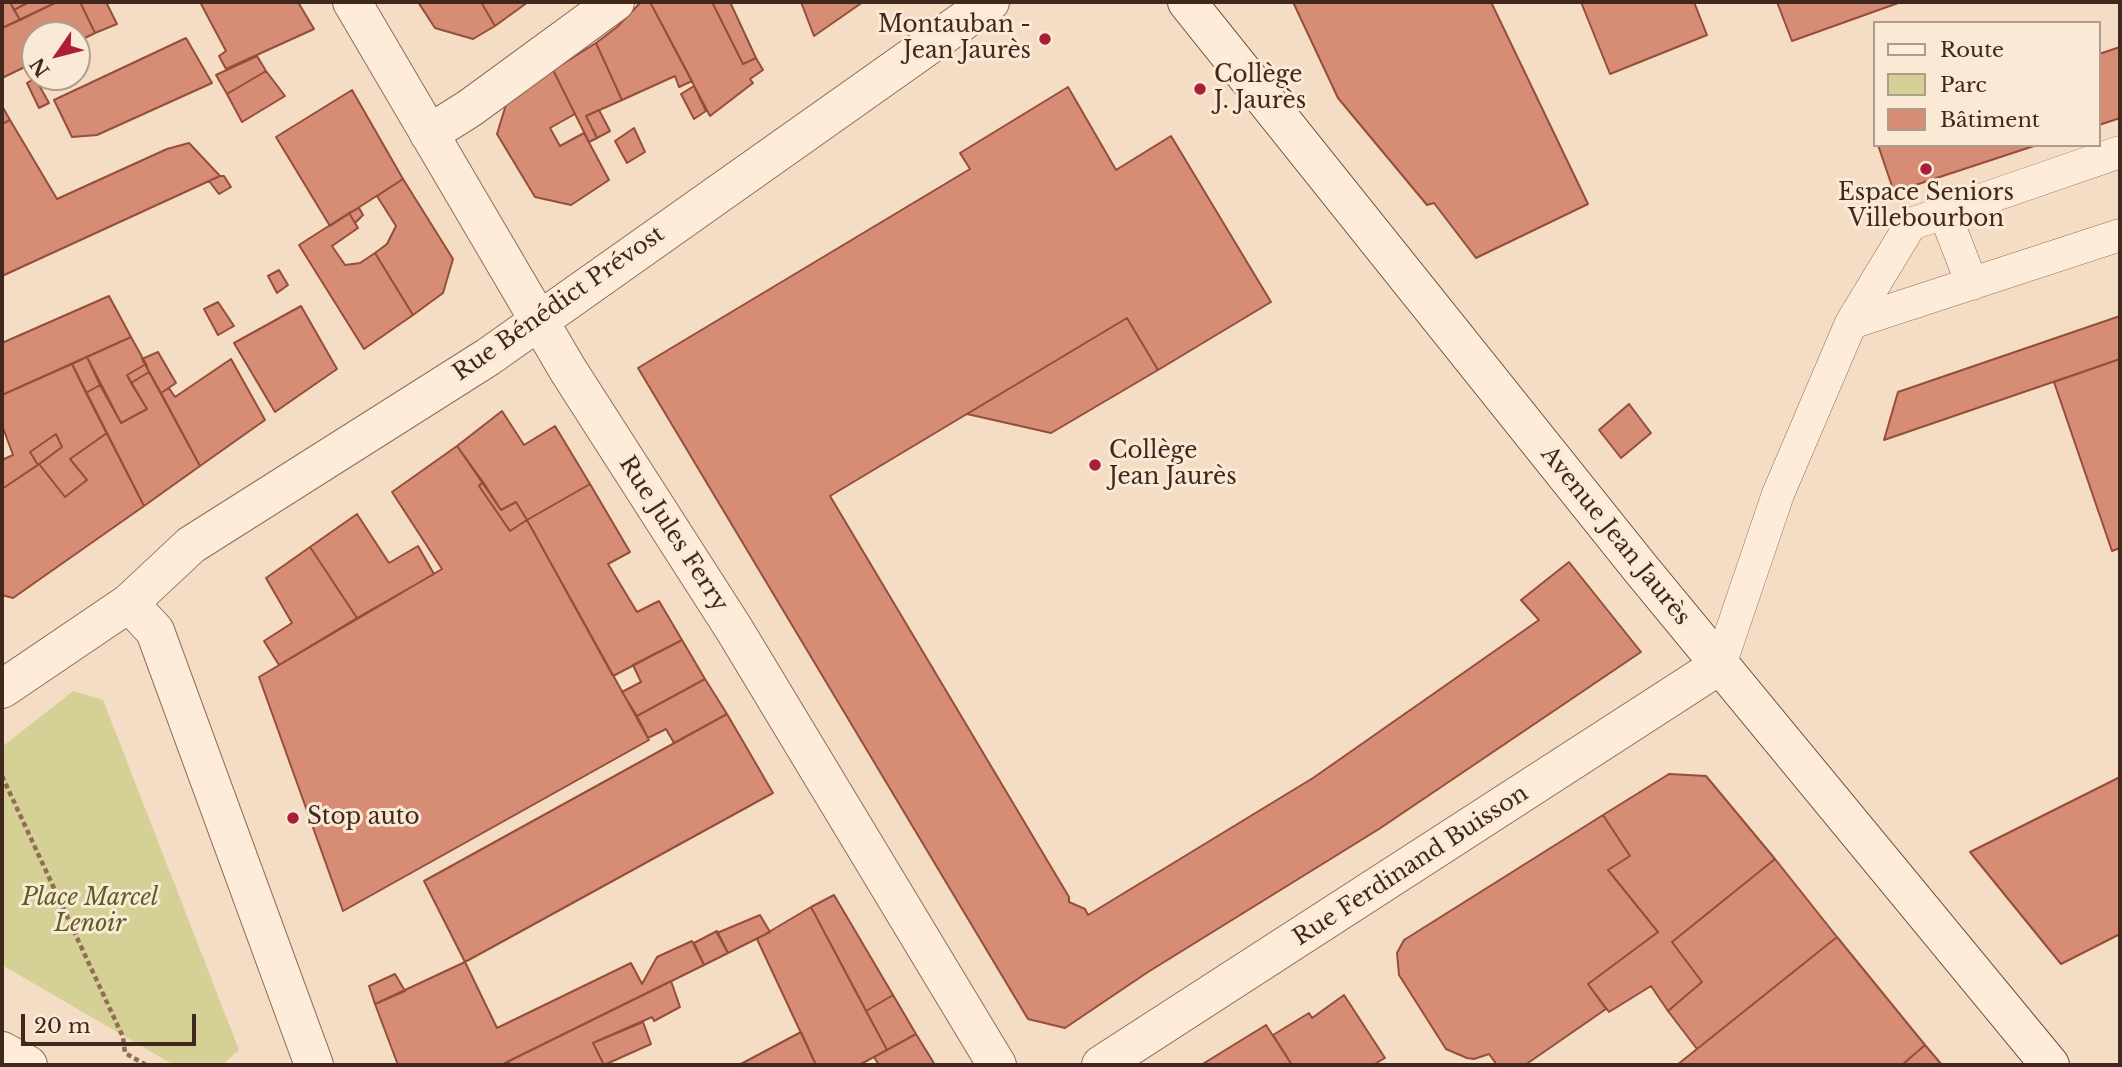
<!DOCTYPE html>
<meta charset="utf-8">
<style>
body{margin:0}
#map{position:relative;width:2122px;height:1067px;overflow:hidden;background:#f4ddc4;font-family:"Libre Baskerville",serif}
canvas{display:block}
.frame{position:absolute;inset:0;border:4px solid #40281d;pointer-events:none}
.legend{position:absolute;left:1873px;top:21px;width:228px;height:126px;box-sizing:border-box;background:#fae9d5;border:2px solid #b09c8b;margin:0;padding:9px 12px;list-style:none;font-size:21px;color:#40281d}
.legend li{display:flex;align-items:center;gap:14px;height:35px}
.legend b{width:35px;border:2px solid #b09c8b}
.north{position:absolute;left:21px;top:21px;width:70px;height:70px;box-sizing:border-box;background:#fae9d5;border:2px solid #b09c8b;border-radius:50%;rotate:235deg;font-size:19px;font-weight:700;line-height:28px;text-align:center;color:#40281d}
.north::after{content:'';display:block;margin:auto;width:24px;height:32px;background:#a91f38;clip-path:polygon(50% 0,100% 100%,50% 72%,0 100%)}
.scale{position:absolute;left:21px;top:1014px;width:175px;height:32px;box-sizing:border-box;border:4px solid #40281d;border-top:0;padding-left:9px;font-size:21px;line-height:24px;white-space:nowrap;color:#40281d;-webkit-text-stroke:5px #fae9d5;paint-order:stroke}
</style>
<div id="map">
<canvas width="2122" height="1067"></canvas>
<div class="frame"></div>
<ul class="legend">
<li><b style="height:9px;background:#fdecd9"></b>Route</li>
<li><b style="height:19px;background:#d4d096"></b>Parc</li>
<li><b style="height:19px;background:#d78c75"></b>Bâtiment</li>
</ul>
<div class="north">N</div>
<div class="scale">20 m</div>
</div>
<script>
const ctx = document.querySelector('canvas').getContext('2d');
ctx.lineJoin = 'round';
function paint(path, color) {
  ctx.fillStyle = color;
  ctx.fill(path, 'evenodd');
}
function poly(rows) {
  const path = new Path2D();
  for (const r of rows) {
    path.moveTo(r[0], r[1]);
    for (let i = 2; i < r.length; i += 2) path.lineTo(r[i], r[i + 1]);
  }
  return path;
}
function strokePath(path, color, width, dash) {
  ctx.strokeStyle = color;
  ctx.lineWidth = width;
  ctx.lineCap = dash ? 'butt' : 'round';
  ctx.setLineDash(dash || []);
  ctx.stroke(path);
}
function write(font, color, halo, rows, align = 'center') {
  ctx.font = font + ' "Libre Baskerville",serif';
  ctx.lineWidth = 6;
  ctx.setLineDash([]);
  ctx.textBaseline = 'middle';
  ctx.strokeStyle = halo;
  ctx.fillStyle = color;
  for (const [text, x, y, turn = 0] of rows) {
    ctx.save();
    ctx.translate(x, y);
    ctx.rotate((+turn || 0) * Math.PI / 180);
    ctx.textAlign = isNaN(turn) ? turn : align;
    if (halo) ctx.strokeText(text, 0, 0);
    ctx.fillText(text, 0, 0);
    ctx.restore();
  }
}
paint(poly([
 [73,691,103,700,239,1050,222,1065,174,1065,2,965,2,747]
]), '#d4d096');
const building = poly([
 [2,2,10,2,20,20,2,28,2,2],
 [10,2,25,2,26,3,14,10,10,2],
 [29,2,57,2,20,20,14,10,29,2],
 [57,2,80,2,95,33,77,42,77,35,35,35,35,62,2,78,2,28,57,2],
 [80,2,106,2,117,24,95,33,80,2],
 [200,2,298,2,314,29,226,69,219,56,226,51,200,2],
 [418,2,481,2,495,26,473,39,435,28,418,2],
 [481,2,528,2,495,26,481,2],
 [641,2,650,2,692,81,679,87,675,76,622,100,596,43,617,27,641,2],
 [650,2,712,2,743,64,756,58,763,70,750,79,753,83,710,116,650,2],
 [712,2,730,2,756,58,743,64,712,2],
 [801,2,863,2,814,36,801,2],
 [1293,2,1491,2,1588,204,1476,258,1434,203,1427,205,1338,98,1293,2],
 [1581,2,1694,2,1707,35,1610,74,1581,2],
 [1777,2,1901,2,1792,41,1777,2],
 [186,38,212,83,97,135,72,137,54,100,186,38],
 [596,43,622,100,586,116,597,138,589,142,553,70,596,43],
 [2120,47,2120,118,2099,125,2099,54,2120,47],
 [257,56,266,71,227,94,216,75,257,56],
 [553,70,575,114,550,128,560,146,584,133,609,180,571,205,535,197,497,134,508,98,553,70],
 [266,71,285,96,242,122,227,94,266,71],
 [35,78,49,103,39,108,27,83,35,78],
 [694,86,706,111,694,119,681,94,694,86],
 [1068,87,1116,170,1171,136,1271,302,1158,370,1127,318,830,496,1069,897,1069,902,1085,909,1088,915,1313,778,1539,620,1521,600,1569,562,1641,652,1379,829,1148,972,1065,1028,1028,1019,638,368,970,169,960,153,1068,87],
 [352,90,403,179,330,226,276,137,352,90],
 [2,106,10,120,2,124,2,106],
 [599,110,610,131,597,138,586,116,599,110],
 [10,120,57,199,167,149,189,143,220,176,2,276,2,124,10,120],
 [634,128,645,152,627,163,615,141,634,128],
 [1878,145,2037,145,1894,192,1878,145],
 [220,176,224,176,231,187,219,194,209,181,220,176],
 [403,179,453,259,443,293,413,315,375,253,387,244,396,226,377,196,403,179],
 [359,208,363,215,355,223,349,213,359,208],
 [349,213,358,228,332,246,345,265,360,263,375,253,413,315,364,349,299,245,349,213],
 [279,270,288,285,277,293,268,276,279,270],
 [109,296,131,337,2,395,2,343,109,296],
 [218,302,234,326,218,335,204,309,218,302],
 [301,306,337,369,275,412,234,343,301,306],
 [2120,316,2120,359,1884,440,1898,392,2120,316],
 [1127,318,1158,370,1051,433,967,414,1127,318],
 [131,337,146,364,127,375,147,409,121,423,87,357,131,337],
 [158,352,176,383,161,393,142,359,158,352],
 [87,357,100,385,86,393,72,364,87,357],
 [231,359,265,420,200,466,161,393,169,388,175,397,231,359],
 [2120,359,2120,548,2112,551,2054,382,2120,359],
 [72,364,107,433,70,459,87,480,65,497,39,464,62,447,56,434,30,452,38,465,2,489,2,460,13,455,2,425,2,395,72,364],
 [146,364,149,372,131,383,127,375,146,364],
 [149,372,200,466,144,506,86,393,100,385,121,423,147,409,131,383,149,372],
 [1629,404,1651,433,1621,458,1599,430,1629,404],
 [502,411,524,445,555,426,590,484,527,520,516,502,501,510,457,446,502,411],
 [107,433,144,506,13,598,2,595,2,489,39,464,65,497,87,480,70,459,107,433],
 [56,434,62,447,38,465,30,452,56,434],
 [457,446,483,482,479,486,510,531,527,520,649,740,343,911,259,677,442,569,392,492,457,446],
 [483,482,501,510,516,502,527,520,510,531,479,486,483,482],
 [590,484,630,552,608,564,637,612,659,601,682,640,613,676,527,520,590,484],
 [357,514,389,563,418,546,434,574,357,618,310,547,357,514],
 [310,547,357,618,279,665,264,641,292,623,266,578,310,547],
 [682,640,705,679,637,716,622,692,641,682,633,665,682,640],
 [705,679,727,714,674,743,666,729,648,738,637,716,705,679],
 [727,714,773,793,465,962,424,881,727,714],
 [1669,774,1706,776,1775,859,1672,942,1702,982,1668,1011,1651,986,1609,1012,1588,984,1658,932,1608,870,1630,856,1603,815,1669,774],
 [2120,777,2120,934,2061,964,1970,852,2120,777],
 [1603,815,1630,856,1608,870,1658,932,1588,984,1606,1009,1525,1065,1497,1065,1489,1054,1474,1059,1467,1058,1446,1049,1399,975,1397,953,1404,940,1603,815],
 [1775,859,1837,937,1697,1049,1668,1011,1702,982,1672,942,1775,859],
 [834,895,893,995,866,1011,811,907,834,895],
 [811,907,887,1050,859,1065,816,1065,757,939,811,907],
 [760,915,770,932,728,953,717,933,760,915],
 [717,931,728,953,704,965,694,943,717,931],
 [1837,937,1925,1045,1902,1065,1677,1065,1837,937],
 [692,941,704,965,501,1065,398,1065,375,1004,465,962,497,1028,631,963,642,984,657,957,692,941],
 [395,974,405,991,375,1004,369,986,395,974],
 [671,981,680,1007,654,1021,652,1017,593,1043,604,1065,510,1065,509,1061,671,981],
 [893,995,916,1034,887,1050,866,1011,893,995],
 [1344,995,1385,1058,1373,1065,1292,1065,1273,1035,1309,1013,1312,1018,1344,995],
 [643,1022,651,1044,604,1065,593,1043,643,1022],
 [1266,1025,1292,1065,1201,1065,1266,1025],
 [801,1032,816,1065,739,1065,801,1032],
 [916,1034,935,1065,879,1065,874,1057,916,1034],
 [1925,1045,1942,1065,1902,1065,1925,1045]
]);
paint(building, '#d78c75');
strokePath(building, '#944e3a', 2);
const lane = poly([
 [2120,152,1911,224,1851,323,2120,235],
 [1944,212,1972,284],
 [1720,665,1778,494,1851,323]
]);
const street = poly([
 [352,2,568,370,734,629,997,1065],
 [429,134,470,108,615,2],
 [129,603,155,631,314,1065],
 [2,689,129,603,191,545,488,357,990,2],
 [2,1051,28,1065],
 [1101,1065,1720,665]
]);
const secondary = poly([
 [1187,2,1641,569,2050,1065]
]);
strokePath(lane, '#916c57', 33);
strokePath(street, '#916c57', 40);
strokePath(secondary, '#734d3a', 40);
strokePath(poly([
 [2,776,123,1037,125,1053,146,1065]
]), '#916c57', 4.5, [5, 3.5]);
strokePath(lane, '#fdecd9', 32);
strokePath(street, '#fdecd9', 38);
strokePath(secondary, '#fdecd9', 38);
for (const [x, y, r, color] of [
 [1045,39,7,"#a91f38"],
 [1200,89,7,"#a91f38"],
 [1926,169,7,"#a91f38"],
 [1095,465,7,"#a91f38"],
 [293,818,7,"#a91f38"]
]) {
  const dot = new Path2D();
  dot.arc(x, y, r, 0, 2 * Math.PI);
  ctx.fillStyle = color;
  ctx.fill(dot);
  strokePath(dot, '#fae9d5', 2.5);
}
write('23px', '#40281d', '#fae9d5', [
 ["Montauban -",1031,26,"right"],
 ["Jean Jaurès",1031,52,"right"],
 ["Collège",1214,76],
 ["J. Jaurès",1214,102],
 ["Espace Seniors",1926,194,"center"],
 ["Villebourbon",1926,220,"center"],
 ["Collège",1109,452],
 ["Jean Jaurès",1109,478],
 ["Stop auto",307,818]
], 'left');
write('23px', '#40281d', '#fae9d5', [
 ["Rue Bénédict Prévost",559,304,-35],
 ["Rue Jules Ferry",673,534,57],
 ["Avenue Jean Jaurès",1615,536,51],
 ["Rue Ferdinand Buisson",1411,866,-33]
]);
write('italic 23px', '#5a5f21', '#fae9d5', [
 ["Place Marcel",90,899],
 ["Lenoir",90,925]
]);
</script>
